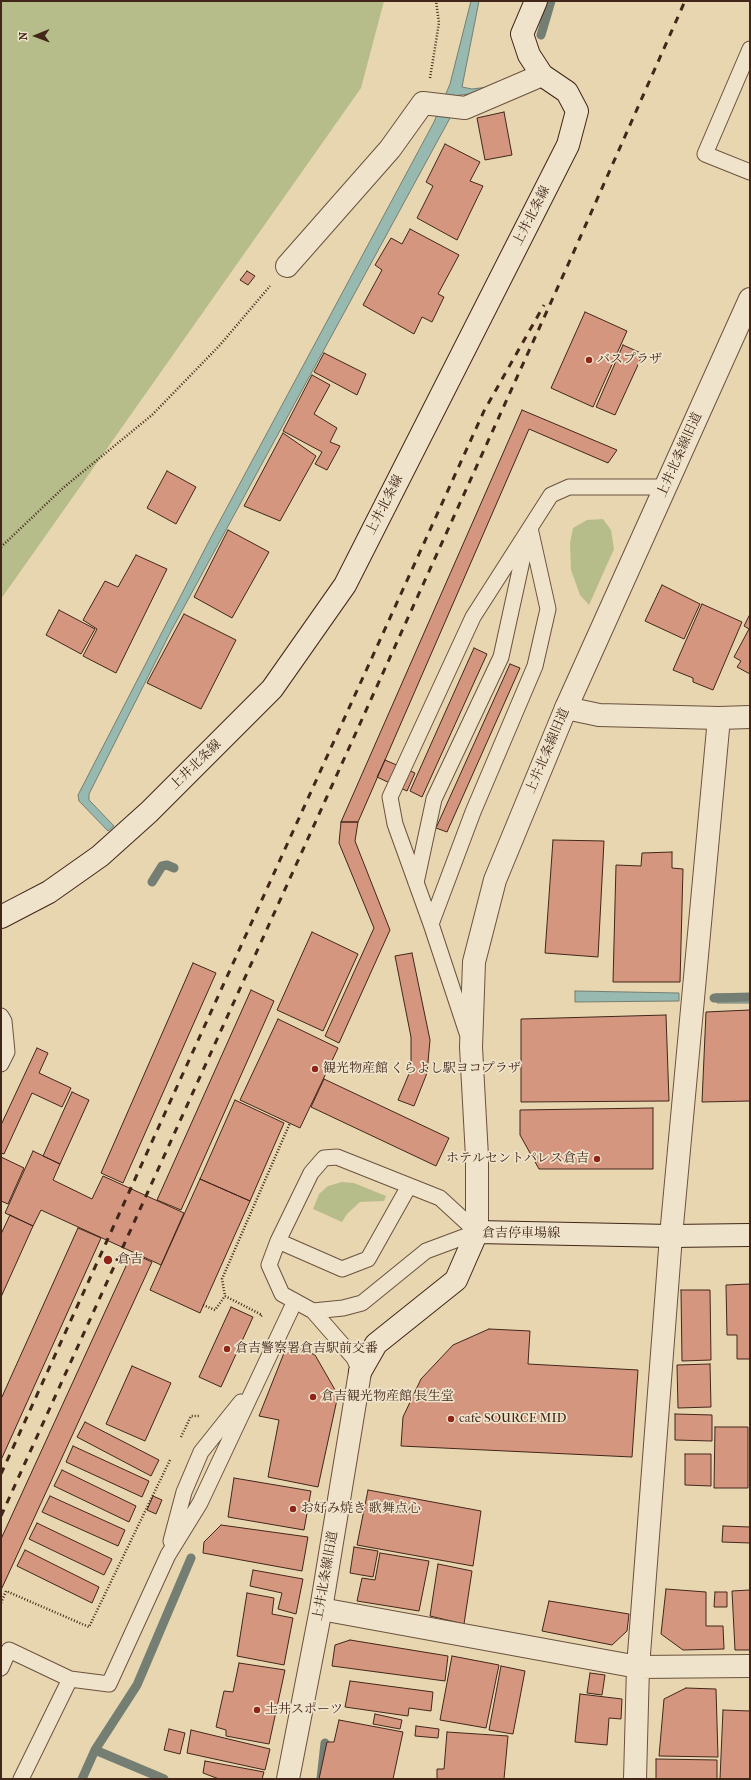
<!DOCTYPE html>
<meta charset="utf-8">
<style>
body{margin:0}
#map{position:relative;width:751px;height:1780px;overflow:hidden;background:#e7d6af;font-family:"IM FELL French Canon",serif}
canvas{display:block}
.frame{position:absolute;inset:0;border:2px solid #42261a;pointer-events:none}
.north{position:absolute;left:16px;top:16px;width:40px;height:40px;-webkit-text-stroke:3px #efe4cb;paint-order:stroke;rotate:269deg;font-size:11px;font-weight:700;line-height:16px;text-align:center;color:#42261a}
.north::after{content:'';display:block;margin:auto;width:14px;height:18px;background:#42261a;clip-path:polygon(50% 0,100% 100%,50% 72%,0 100%)}
</style>
<div id="map">
<canvas width="751" height="1780"></canvas>
<div class="frame"></div>
<div class="north">N</div>
</div>
<script>
const ctx = document.querySelector('canvas').getContext('2d');
ctx.lineJoin = 'round';
function paint(path, color) {
  ctx.fillStyle = color;
  ctx.fill(path, 'evenodd');
}
function poly(rows) {
  const path = new Path2D();
  for (const r of rows) {
    path.moveTo(r[0], r[1]);
    for (let i = 2; i < r.length; i += 2) path.lineTo(r[i], r[i + 1]);
  }
  return path;
}
function strokePath(path, color, width, dash) {
  ctx.strokeStyle = color;
  ctx.lineWidth = width;
  ctx.lineCap = dash ? 'butt' : 'round';
  ctx.setLineDash(dash || []);
  ctx.stroke(path);
}
function write(font, color, halo, rows, align = 'center') {
  ctx.font = font + ' "IM FELL French Canon","Noto Serif JP",serif';
  ctx.lineWidth = 3.5;
  ctx.setLineDash([]);
  ctx.textBaseline = 'middle';
  ctx.strokeStyle = halo;
  ctx.fillStyle = color;
  for (const [text, x, y, turn = 0] of rows) {
    ctx.save();
    ctx.translate(x, y);
    ctx.rotate((+turn || 0) * Math.PI / 180);
    ctx.textAlign = isNaN(turn) ? turn : align;
    if (halo) ctx.strokeText(text, 0, 0);
    ctx.fillText(text, 0, 0);
    ctx.restore();
  }
}
paint(poly([
 [1,1,384,1,361,88,1,599],
 [603,519,611,530,614,549,589,605,580,595,571,570,570,543,573,528,587,520],
 [342,1182,354,1183,386,1196,384,1201,360,1202,347,1214,342,1222,313,1209,319,1194,328,1186]
]), '#b7bd8a');
const water = poly([
 [471,1,479,1,462,87,472,89,496,86,482,93,459,95,450,118,171,631,89,794,89,800,114,826,108,831,79,801,78,795,209,541,434,122,450,84,471,1],
 [575,991,679,993,679,1001,575,1002,575,991],
 [716,994,750,994,750,1003,717,1003,716,994]
]);
paint(water, '#97b9af');
strokePath(water, '#757e73', 1);
strokePath(poly([
 [541,35,551,1],
 [152,882,162,866,167,865,174,868],
 [714,998,750,997],
 [95,1750,164,1779],
 [82,1779,95,1750,137,1685,191,1558],
 [321,1779,325,1743]
]), '#757e73', 9);
const building = poly([
 [504,112,512,155,485,160,477,118,504,112],
 [445,144,480,162,470,181,483,186,457,240,417,218,433,186,426,182,445,144],
 [410,229,459,255,438,294,444,297,432,322,422,317,414,334,363,305,382,270,375,265,391,238,402,244,410,229],
 [247,271,255,276,248,285,240,280,247,271],
 [585,312,627,331,593,407,551,388,585,312],
 [623,345,643,354,615,415,596,407,623,345],
 [324,353,366,374,357,395,314,372,324,353],
 [312,375,330,385,314,414,337,428,330,442,340,446,327,470,315,464,322,452,283,431,312,375],
 [522,410,617,450,608,463,529,429,358,822,341,822,522,410],
 [283,433,316,456,280,521,244,506,283,433],
 [167,471,196,487,176,524,147,508,167,471],
 [228,530,269,552,232,618,194,597,228,530],
 [136,555,167,569,116,673,83,656,97,629,83,620,105,581,118,587,136,555],
 [662,585,700,604,684,639,645,621,662,585],
 [702,604,742,622,713,690,693,682,693,678,673,670,702,604],
 [59,610,95,629,81,654,46,635,59,610],
 [184,614,236,640,201,709,147,683,184,614],
 [750,614,750,674,737,667,741,661,734,657,749,629,744,626,750,614],
 [474,648,487,654,422,797,410,791,474,648],
 [510,664,520,668,447,832,436,828,510,664],
 [385,760,415,773,407,791,377,777,385,760],
 [341,822,358,822,355,841,390,930,339,1043,325,1036,374,928,339,843,341,822],
 [553,840,604,841,598,957,545,953,553,840],
 [672,852,672,868,683,869,680,982,613,982,616,865,641,866,642,853,672,852],
 [312,932,358,954,323,1031,277,1010,312,932],
 [412,953,430,1040,427,1073,414,1106,398,1100,411,1069,411,1037,395,956,412,953],
 [193,963,216,973,123,1183,101,1173,193,963],
 [251,990,274,1001,181,1210,157,1200,251,990],
 [750,1010,750,1101,702,1102,706,1012,750,1010],
 [666,1015,669,1101,521,1102,521,1019,666,1015],
 [278,1019,338,1048,300,1128,240,1100,278,1019],
 [37,1048,48,1053,39,1073,71,1088,62,1107,32,1093,4,1154,1,1153,1,1125,37,1048],
 [324,1079,449,1138,436,1166,311,1107,324,1079],
 [72,1092,89,1100,60,1164,43,1156,72,1092],
 [235,1100,284,1123,250,1201,200,1179,235,1100],
 [653,1108,653,1169,539,1169,520,1135,520,1110,653,1108],
 [33,1151,60,1164,53,1180,92,1199,103,1176,184,1213,161,1265,41,1210,33,1226,5,1213,33,1151],
 [1,1157,24,1168,8,1204,1,1201,1,1157],
 [200,1179,250,1201,200,1313,150,1290,200,1179],
 [10,1215,33,1226,1,1297,1,1234,10,1215],
 [78,1228,101,1238,1,1460,1,1399,78,1228],
 [132,1253,152,1262,1,1590,1,1539,132,1253],
 [750,1284,750,1359,737,1359,737,1335,727,1335,726,1285,750,1284],
 [681,1290,710,1290,711,1360,682,1361,681,1290],
 [231,1307,253,1317,221,1387,199,1377,231,1307],
 [489,1329,530,1331,528,1364,638,1370,632,1457,401,1446,403,1417,421,1379,453,1345,489,1329],
 [288,1343,315,1355,338,1395,318,1487,268,1477,279,1420,259,1416,288,1343],
 [710,1364,711,1407,678,1408,677,1365,710,1364],
 [132,1366,171,1383,145,1441,106,1424,132,1366],
 [675,1414,712,1415,712,1441,675,1440,675,1414],
 [85,1422,159,1460,151,1476,77,1437,85,1422],
 [715,1427,748,1427,748,1488,714,1488,715,1427],
 [73,1446,149,1481,142,1497,66,1462,73,1446],
 [685,1454,711,1454,711,1486,685,1485,685,1454],
 [62,1470,136,1506,129,1522,54,1486,62,1470],
 [234,1478,311,1491,304,1530,228,1517,234,1478],
 [368,1490,481,1511,473,1566,357,1545,368,1490],
 [50,1496,125,1530,118,1546,42,1512,50,1496],
 [153,1496,162,1500,156,1514,147,1510,153,1496],
 [37,1523,112,1559,104,1575,29,1539,37,1523],
 [221,1525,308,1537,302,1571,203,1553,204,1542,221,1525],
 [723,1526,750,1527,750,1543,722,1542,723,1526],
 [354,1547,378,1551,373,1577,350,1573,354,1547],
 [25,1550,99,1587,92,1603,17,1566,25,1550],
 [380,1553,429,1561,419,1611,357,1601,362,1578,375,1580,380,1553],
 [438,1564,472,1571,464,1624,430,1616,438,1564],
 [253,1570,303,1579,296,1614,278,1609,282,1593,250,1586,253,1570],
 [666,1589,706,1592,706,1626,723,1626,724,1649,683,1650,661,1634,666,1589],
 [750,1590,750,1650,735,1650,732,1591,750,1590],
 [715,1592,727,1592,727,1607,714,1607,715,1592],
 [247,1593,274,1598,272,1614,293,1618,284,1665,237,1656,247,1593],
 [549,1601,629,1614,627,1631,612,1645,542,1631,549,1601],
 [350,1640,448,1656,445,1681,332,1666,335,1645,350,1640],
 [452,1656,499,1665,486,1728,440,1720,452,1656],
 [239,1663,285,1670,269,1744,226,1736,226,1730,216,1727,224,1691,233,1692,239,1663],
 [501,1666,525,1671,513,1734,489,1730,501,1666],
 [590,1673,605,1675,602,1695,587,1693,590,1673],
 [350,1681,433,1692,431,1711,409,1708,408,1716,345,1707,350,1681],
 [686,1688,716,1689,718,1757,659,1756,664,1699,686,1688],
 [580,1694,622,1699,621,1719,609,1718,607,1745,575,1742,580,1694],
 [723,1710,750,1711,750,1779,720,1779,723,1710],
 [375,1714,402,1720,400,1729,373,1724,375,1714],
 [339,1720,403,1732,393,1779,319,1779,327,1742,334,1742,339,1720],
 [416,1726,439,1729,438,1738,415,1736,416,1726],
 [169,1729,185,1733,180,1754,164,1750,169,1729],
 [191,1730,270,1749,265,1770,187,1753,191,1730],
 [447,1732,508,1736,504,1779,437,1779,437,1769,444,1769,447,1732],
 [656,1759,717,1760,717,1779,656,1779,656,1759],
 [205,1761,264,1772,262,1779,219,1779,203,1773,205,1761]
]);
paint(building, '#d59680');
strokePath(building, '#42261a', 1);
const service = poly([
 [750,49,705,154,750,172],
 [416,883,434,799,501,657,527,538],
 [431,924,395,824,390,797,473,617,551,495,569,487,665,487],
 [1,1016,4,1021,7,1052,1,1064],
 [467,1033,431,924,473,812,535,666,548,609,530,528],
 [278,1241,342,1269,368,1259,409,1186],
 [313,1311,343,1308,362,1303,426,1251,477,1232,440,1198,337,1157,324,1158,311,1173,278,1241,269,1265,282,1294,313,1311,354,1358,360,1372],
 [171,1541,184,1492,201,1452,241,1402],
 [1,1668,9,1650,70,1679,109,1684,168,1555,200,1503,295,1301],
 [21,1779,70,1679]
]);
const minor = poly([
 [287,266,390,149,423,103,465,108,542,75],
 [566,708,599,715,719,718,671,1236,638,1667,635,1779],
 [719,718,750,717],
 [321,1609,638,1667,750,1666],
 [288,1779,321,1609,360,1372]
]);
const tertiary = poly([
 [477,1232,477,1157,471,1047,474,962,495,880,566,708,750,299]
]);
const secondary = poly([
 [1,917,49,892,100,856,149,812,272,689,345,585,568,145,577,111,567,92,542,75,529,55,522,34,536,1],
 [360,1372,376,1344,456,1280,477,1232,671,1236,750,1235]
]);
strokePath(service, '#6b523f', 17);
strokePath(minor, '#6b523f', 24);
strokePath(tertiary, '#6b523f', 24);
strokePath(secondary, '#42261a', 24);
strokePath(poly([
 [430,78,439,23,436,1],
 [1,547,63,488,152,415,220,345,270,286],
 [203,1305,215,1310,225,1296],
 [261,1316,262,1315,225,1296,222,1279,290,1123],
 [181,1437,191,1416,200,1416],
 [1,1603,6,1591,89,1627,170,1460]
]), '#42261a', 2.5, [1, 2]);
strokePath(service, '#efe4cb', 15);
strokePath(minor, '#efe4cb', 22);
strokePath(tertiary, '#efe4cb', 22);
strokePath(secondary, '#efe4cb', 22);
strokePath(poly([
 [1,1474,484,411,544,305],
 [1,1516,571,258,685,1]
]), '#42261a', 3, [7, 7]);
for (const [x, y, r, color] of [
 [589,360,4,"#8f2418"],
 [315,1069,4,"#8f2418"],
 [597,1159,4,"#8f2418"],
 [108,1260,5,"#8f2418"],
 [227,1349,4,"#8f2418"],
 [313,1397,4,"#8f2418"],
 [451,1419,4,"#8f2418"],
 [293,1509,4,"#8f2418"],
 [257,1710,4,"#8f2418"]
]) {
  const dot = new Path2D();
  dot.arc(x, y, r, 0, 2 * Math.PI);
  ctx.fillStyle = color;
  ctx.fill(dot);
  strokePath(dot, '#efe4cb', 1.5);
}
write('13px', '#42261a', '#efe4cb', [
 ["上井北条線",532,216,-63],
 ["上井北条線旧道",680,455,-66],
 ["上井北条線",385,505,-63],
 ["上井北条線旧道",548,751,-67],
 ["上井北条線",196,765,-44],
 ["倉吉停車場線",521,1234],
 ["上井北条線旧道",326,1576,-80]
]);
write('13px', '#42261a', '#efe4cb', [
 ["バスプラザ",597,360],
 ["観光物産館 くらよし駅ヨコプラザ",323,1069],
 ["ホテルセントパレス倉吉",589,1159,"right"],
 ["倉吉",117,1260],
 ["倉吉警察署倉吉駅前交番",235,1349],
 ["倉吉観光物産館 長生堂",321,1397],
 ["cafe SOURCE MID",459,1419],
 ["お好み焼き 歌舞点心",301,1509],
 ["土井スポーツ",265,1710]
], 'left');
</script>
